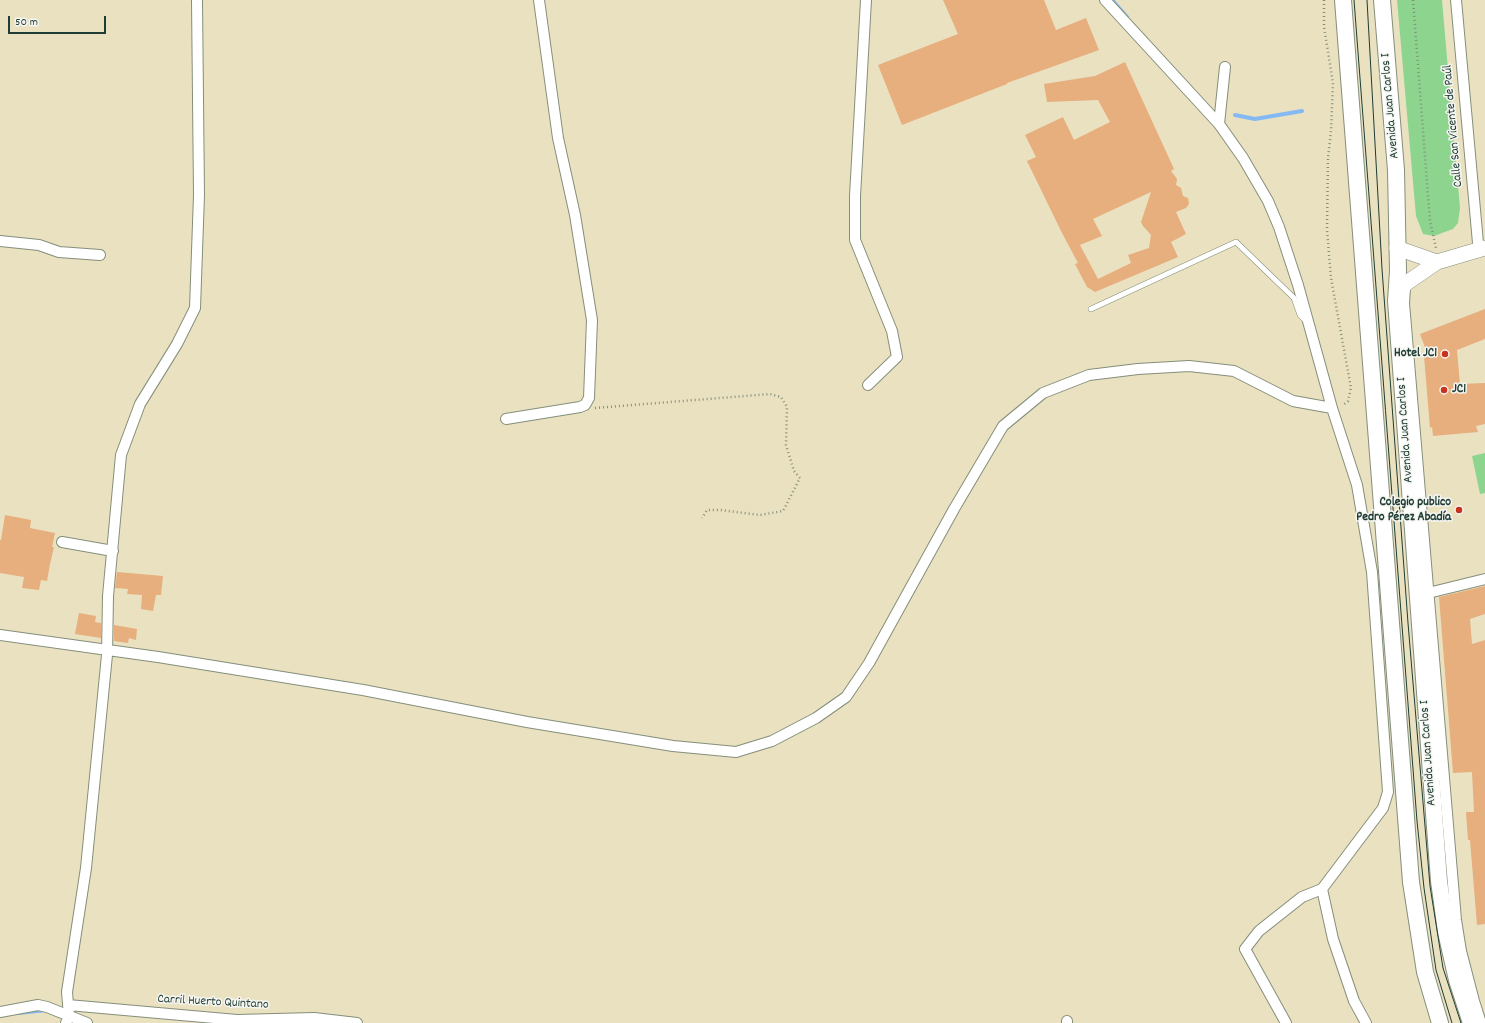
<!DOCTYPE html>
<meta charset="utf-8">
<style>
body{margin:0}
#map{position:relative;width:1485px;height:1023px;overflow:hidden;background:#eae1c1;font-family:Dekko,sans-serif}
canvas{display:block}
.scale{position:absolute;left:8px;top:16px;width:98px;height:18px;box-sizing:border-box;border:2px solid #1f3d34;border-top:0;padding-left:5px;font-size:12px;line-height:14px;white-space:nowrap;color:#1f3d34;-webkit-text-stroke:3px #f6f6f2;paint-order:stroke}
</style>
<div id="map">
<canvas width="1485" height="1023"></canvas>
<div class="scale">50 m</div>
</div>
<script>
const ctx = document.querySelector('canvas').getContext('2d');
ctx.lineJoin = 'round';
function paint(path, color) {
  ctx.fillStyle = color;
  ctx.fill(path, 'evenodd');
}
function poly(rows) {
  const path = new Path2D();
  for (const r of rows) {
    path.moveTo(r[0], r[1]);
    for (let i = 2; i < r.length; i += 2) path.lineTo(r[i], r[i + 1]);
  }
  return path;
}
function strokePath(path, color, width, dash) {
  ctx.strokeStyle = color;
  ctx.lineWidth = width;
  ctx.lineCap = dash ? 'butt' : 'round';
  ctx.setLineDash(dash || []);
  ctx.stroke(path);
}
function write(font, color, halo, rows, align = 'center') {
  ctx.font = font + ' Dekko,sans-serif';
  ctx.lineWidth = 3;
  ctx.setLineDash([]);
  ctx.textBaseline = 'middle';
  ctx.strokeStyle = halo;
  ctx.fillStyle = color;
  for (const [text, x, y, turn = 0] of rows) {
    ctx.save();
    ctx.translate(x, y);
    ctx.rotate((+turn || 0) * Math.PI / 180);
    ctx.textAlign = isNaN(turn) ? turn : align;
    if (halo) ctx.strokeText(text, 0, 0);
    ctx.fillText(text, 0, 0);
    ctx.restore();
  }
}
paint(poly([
 [1397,0,1442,0,1460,208,1458,223,1453,229,1434,236,1423,234,1416,216],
 [1485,453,1485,493,1480,494,1472,456]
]), '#8dd58f');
strokePath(poly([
 [1112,0,1127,17],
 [1235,115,1255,119,1302,111],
 [18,1013,47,1010]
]), '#85b9f3', 4);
paint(poly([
 [943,0,1044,0,1056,30,1086,18,1099,50,1007,83,1007,84,902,125,878,65,958,34],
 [1125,62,1174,169,1171,171,1177,179,1176,185,1181,188,1183,196,1188,198,1189,204,1186,208,1176,212,1186,234,1171,242,1178,257,1095,292,1087,287,1075,264,1078,263,1062,233,1027,161,1036,157,1025,135,1063,117,1074,140,1110,122,1098,100,1047,102,1044,84,1095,76],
 [1151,192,1141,222,1143,226,1151,235,1149,248,1128,255,1131,263,1098,279,1080,245,1102,236,1093,219],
 [1485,309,1485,339,1457,350,1460,384,1485,383,1485,424,1476,426,1478,432,1433,436,1432,427,1430,428,1424,356,1428,355,1420,334],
 [5,515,31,520,30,528,55,533,52,547,54,547,50,564,47,581,41,580,39,590,22,588,24,577,0,573,0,540,1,540],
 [117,572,163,576,161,595,156,595,153,611,141,609,142,595,127,594,128,589,115,588],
 [1485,586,1485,614,1470,619,1472,644,1485,640,1485,924,1477,925,1470,840,1468,840,1466,812,1474,812,1472,772,1453,773,1439,597],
 [79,613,96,616,95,622,101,623,101,638,75,634],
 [114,625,137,629,136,640,129,638,128,643,114,641]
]), '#e7ae7e');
const lane = poly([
 [1091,309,1236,242,1294,298,1300,315,1306,321]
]);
const street = poly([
 [866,0,855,196,855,240,892,331,897,357,868,385],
 [1105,0,1219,124,1243,158,1268,201,1279,227,1298,285,1332,408,1357,485,1372,572,1388,792,1383,808,1322,889,1302,897,1259,931,1245,949,1286,1023],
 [1456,0,1478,243,1480,249],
 [1219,124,1225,67],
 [0,241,39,245,59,252,100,255],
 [1405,288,1404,303,1456,920,1461,951,1474,1001,1481,1023],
 [506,419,580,407,585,405,589,398,592,320,575,215,558,138,539,0],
 [62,542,113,551],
 [1428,593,1485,579],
 [0,635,158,657,363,690,527,722,673,746,736,752,772,741,816,718,846,697,869,663,954,509,1003,426,1043,393,1089,375,1138,369,1189,366,1234,371,1293,401,1332,408],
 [1322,889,1333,939,1354,1001,1366,1023],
 [68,1005,237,1020,314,1018,357,1023],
 [0,1012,38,1005,47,1007,87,1023],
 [66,1023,69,1016,67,992,86,868,107,655,108,596,121,455,140,404,177,344,195,308,199,195,197,0],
 [1067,1023,1067,1021]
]);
const secondary = poly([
 [1397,248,1437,262],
 [1396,301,1405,284,1437,262,1485,248]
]);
const primary = poly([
 [1343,0,1411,882,1425,972,1440,1023],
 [1382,0,1396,170,1398,271,1396,301,1439,881,1446,932,1457,980,1471,1023]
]);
strokePath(lane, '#848f7a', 6);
strokePath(street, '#848f7a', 12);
strokePath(secondary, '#848f7a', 16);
strokePath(primary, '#848f7a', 18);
strokePath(poly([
 [1324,0,1324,27,1333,83,1331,131,1328,158,1327,230,1331,278,1351,388,1348,401,1342,406],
 [1413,0,1430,221,1436,248],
 [595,408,770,394,781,397,787,407,786,445,794,471,800,478,783,511,760,515,720,510,707,510,702,518]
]), '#848f7a', 2.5, [1, 3]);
strokePath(lane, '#fff', 5);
strokePath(street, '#fff', 10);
strokePath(secondary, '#fff', 15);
strokePath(primary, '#fff', 16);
strokePath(poly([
 [1354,0,1417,821,1424,888,1436,970,1452,1023],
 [1367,0,1382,269,1408,623,1430,886,1443,968,1461,1023]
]), '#1f3d34', 1);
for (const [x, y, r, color] of [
 [1445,354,4,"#c8321e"],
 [1444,390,4,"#c8321e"],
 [1459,510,4,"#c8321e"]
]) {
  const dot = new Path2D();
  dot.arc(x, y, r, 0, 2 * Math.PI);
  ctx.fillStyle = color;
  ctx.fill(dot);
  strokePath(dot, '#f6f6f2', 1.5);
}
write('13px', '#1f3d34', '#f6f6f2', [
 ["Avenida Juan Carlos I",1391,106,-95],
 ["Calle San Vicente de Paúl",1454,126,-95],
 ["Avenida Juan Carlos I",1406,430,-94],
 ["Avenida Juan Carlos I",1429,753,-94],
 ["Carril Huerto Quintano",213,1003,3]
]);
write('bold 13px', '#1f3d34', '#f6f6f2', [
 ["Hotel JC1",1437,354],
 ["JC1",1452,390,"left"],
 ["Colegio publico",1451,503],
 ["Pedro Pérez Abadía",1451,518]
], 'right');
</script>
